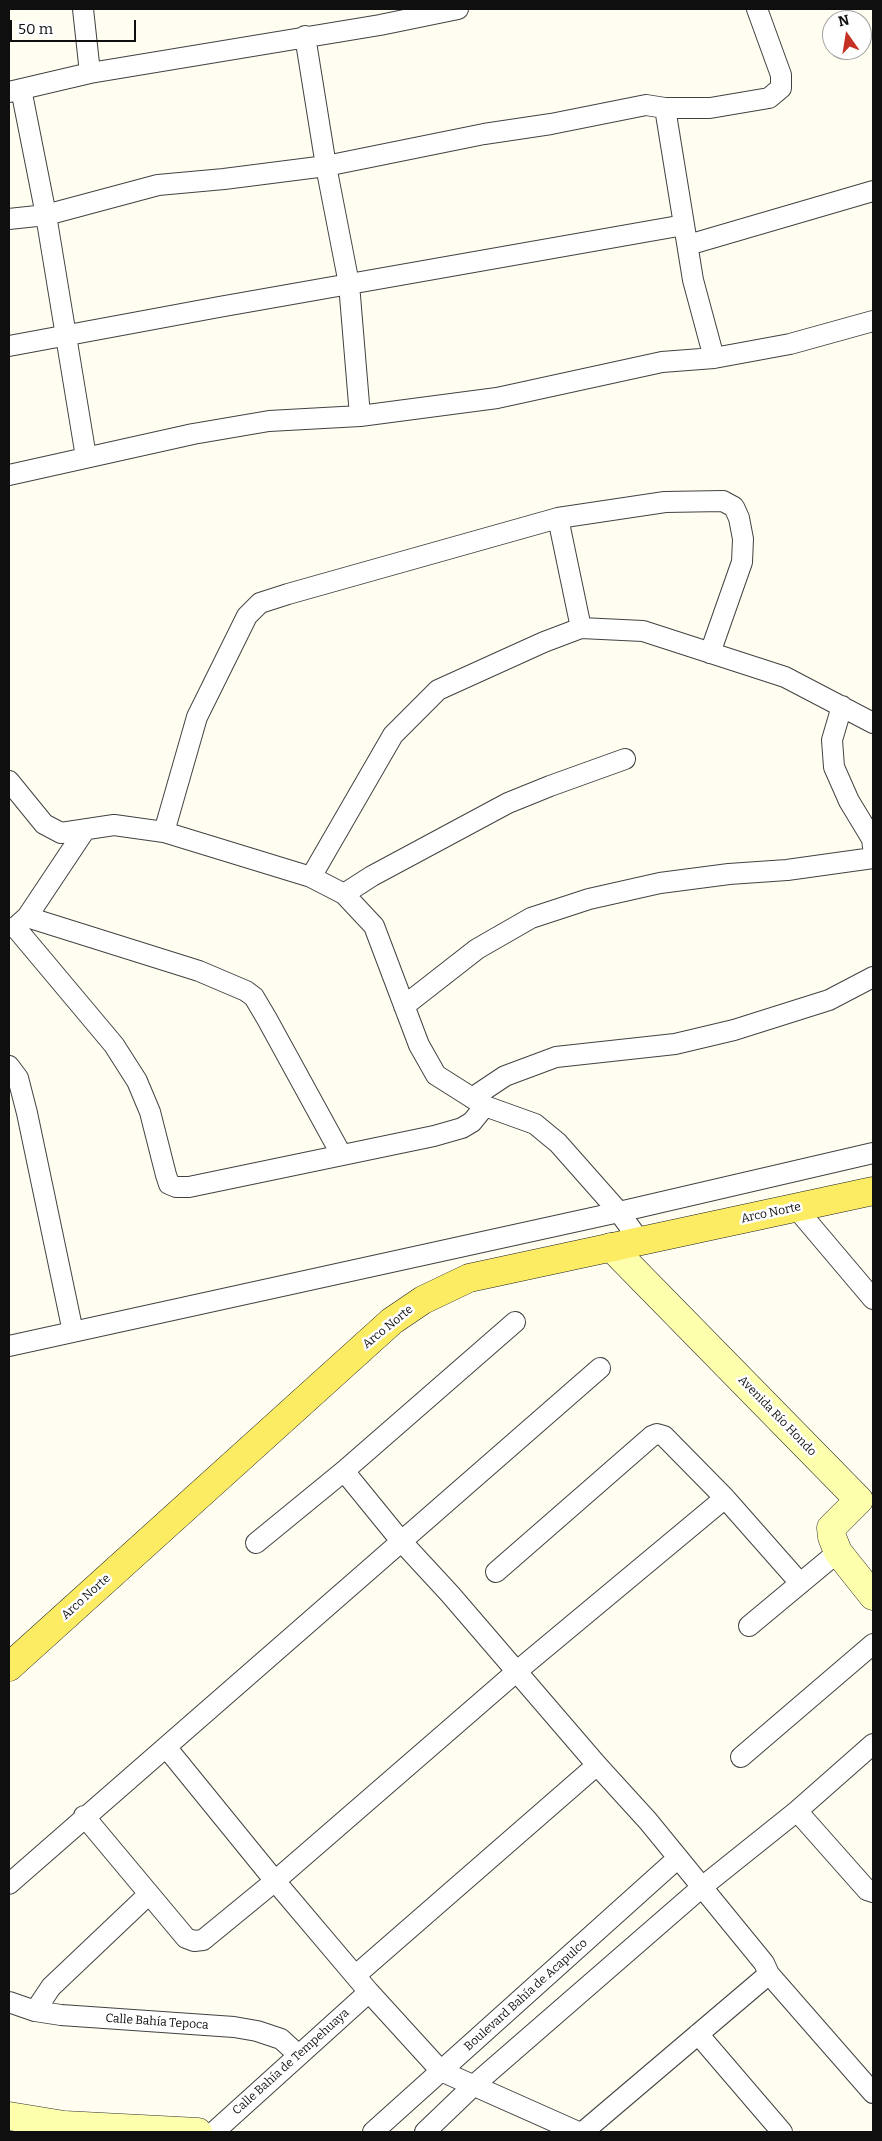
<!DOCTYPE html>
<meta charset="utf-8">
<style>
body{margin:0}
#map{position:relative;width:882px;height:2141px;overflow:hidden;background:#fffef1;font-family:Bitter,serif}
canvas{display:block}
.frame{position:absolute;inset:0;border:10px solid #0f0f0f;pointer-events:none}
.north{position:absolute;left:822px;top:10px;width:50px;height:50px;box-sizing:border-box;background:#fff;border:1px solid #9f9f9f;border-radius:50%;rotate:347deg;font-size:14px;font-weight:700;line-height:20px;text-align:center;color:#0f0f0f}
.north::after{content:'';display:block;margin:auto;width:18px;height:22px;background:#c43122;clip-path:polygon(50% 0,100% 100%,50% 72%,0 100%)}
.scale{position:absolute;left:10px;top:20px;width:126px;height:22px;box-sizing:border-box;border:2px solid #0f0f0f;border-top:0;padding-left:6px;font-size:15px;line-height:18px;white-space:nowrap;color:#0f0f0f;-webkit-text-stroke:4px #fff;paint-order:stroke}
</style>
<div id="map">
<canvas width="882" height="2141"></canvas>
<div class="frame"></div>
<div class="north">N</div>
<div class="scale">50 m</div>
</div>
<script>
const ctx = document.querySelector('canvas').getContext('2d');
ctx.lineJoin = 'round';
function poly(rows) {
  const path = new Path2D();
  for (const r of rows) {
    path.moveTo(r[0], r[1]);
    for (let i = 2; i < r.length; i += 2) path.lineTo(r[i], r[i + 1]);
  }
  return path;
}
function strokePath(path, color, width, dash) {
  ctx.strokeStyle = color;
  ctx.lineWidth = width;
  ctx.lineCap = dash ? 'butt' : 'round';
  ctx.setLineDash(dash || []);
  ctx.stroke(path);
}
function write(font, color, halo, rows, align = 'center') {
  ctx.font = font + ' Bitter,serif';
  ctx.lineWidth = 5;
  ctx.setLineDash([]);
  ctx.textBaseline = 'middle';
  ctx.strokeStyle = halo;
  ctx.fillStyle = color;
  for (const [text, x, y, turn = 0] of rows) {
    ctx.save();
    ctx.translate(x, y);
    ctx.rotate((+turn || 0) * Math.PI / 180);
    ctx.textAlign = isNaN(turn) ? turn : align;
    if (halo) ctx.strokeText(text, 0, 0);
    ctx.fillText(text, 0, 0);
    ctx.restore();
  }
}
const street = poly([
 [83,9,90,73],
 [305,36,326,166,349,284,360,416],
 [21,89,46,215,86,457],
 [9,92,90,73,380,25,458,9],
 [665,108,693,280,714,358],
 [9,219,46,215,158,185,224,179,326,166,484,134,551,124,646,105,665,108,710,108,769,98,781,88,781,75,757,9],
 [688,245,873,191],
 [9,346,219,307,684,225],
 [9,475,193,434,269,421,360,416,497,398,662,362,714,358,790,344,873,321],
 [558,518,581,628],
 [842,706,832,740,834,767,849,801,872,839,873,847],
 [9,781,44,824,61,833,114,825,164,832,311,877,344,894,374,926,419,1045,436,1075,485,1106,535,1124,558,1143,619,1212,639,1240],
 [164,832,197,717,247,616,260,603,288,594,558,518,665,502,723,501,734,507,739,518,743,539,742,562,710,653],
 [311,877,393,735,438,690,544,642,581,628,643,631,785,677,873,723],
 [344,894,372,876,508,803,550,786,625,759],
 [27,917,199,971,246,991,254,997,267,1019,341,1154],
 [19,924,27,917,85,830],
 [15,927,114,1045,137,1081,150,1112,166,1175,169,1184,176,1187,189,1187,434,1136,462,1128,472,1122,485,1106],
 [404,1006,477,949,531,918,589,899,660,883,729,874,787,870,873,858],
 [9,1066,18,1078,27,1113,73,1332],
 [472,1098,505,1076,556,1057,675,1044,734,1030,829,1000,873,977],
 [796,1208,873,1299],
 [9,1346,619,1212,873,1153],
 [344,1471,401,1541,450,1594,597,1765,648,1821,764,1963,769,1974,873,2093],
 [256,1543,344,1471,515,1322],
 [496,1572,652,1436,657,1434,664,1436,725,1498,800,1583],
 [749,1626,838,1552],
 [166,1747,275,1881,369,1992,441,2071,578,2132],
 [741,1757,873,1644],
 [797,1811,867,1890,873,1892],
 [84,1816,186,1938,194,1941,203,1940,275,1881,516,1672,725,1498],
 [9,1884,600,1368],
 [356,1975,597,1765],
 [9,2002,35,2011,61,2015,234,2027,257,2031,281,2039,293,2050,296,2057],
 [35,2011,51,1987,149,1894],
 [698,2034,782,2132],
 [214,2132,369,1992],
 [373,2132,678,1858],
 [425,2132,473,2086,702,1887,797,1811,873,1744],
 [583,2132,769,1974]
]);
const secondary = poly([
 [611,1247,859,1500,831,1528,832,1537,838,1552,873,1596],
 [9,2116,64,2125,198,2132]
]);
const primary = poly([
 [9,1667,392,1321,423,1300,469,1278,873,1191]
]);
strokePath(street, '#424242', 22);
strokePath(secondary, '#313131', 29);
strokePath(primary, '#202020', 29);
strokePath(street, '#fff', 20);
strokePath(secondary, '#fdffac', 28);
strokePath(primary, '#fcec64', 28);
write('12px', '#0f0f0f', '#fff', [
 ["Arco Norte",771,1213,-12],
 ["Arco Norte",388,1327,-39],
 ["Avenida Río Hondo",777,1416,46],
 ["Arco Norte",86,1597,-42],
 ["Boulevard Bahía de Acapulco",526,1995,-42],
 ["Calle Bahía Tepoca",157,2022,4],
 ["Calle Bahía de Tempehuaya",291,2062,-42]
]);
</script>
